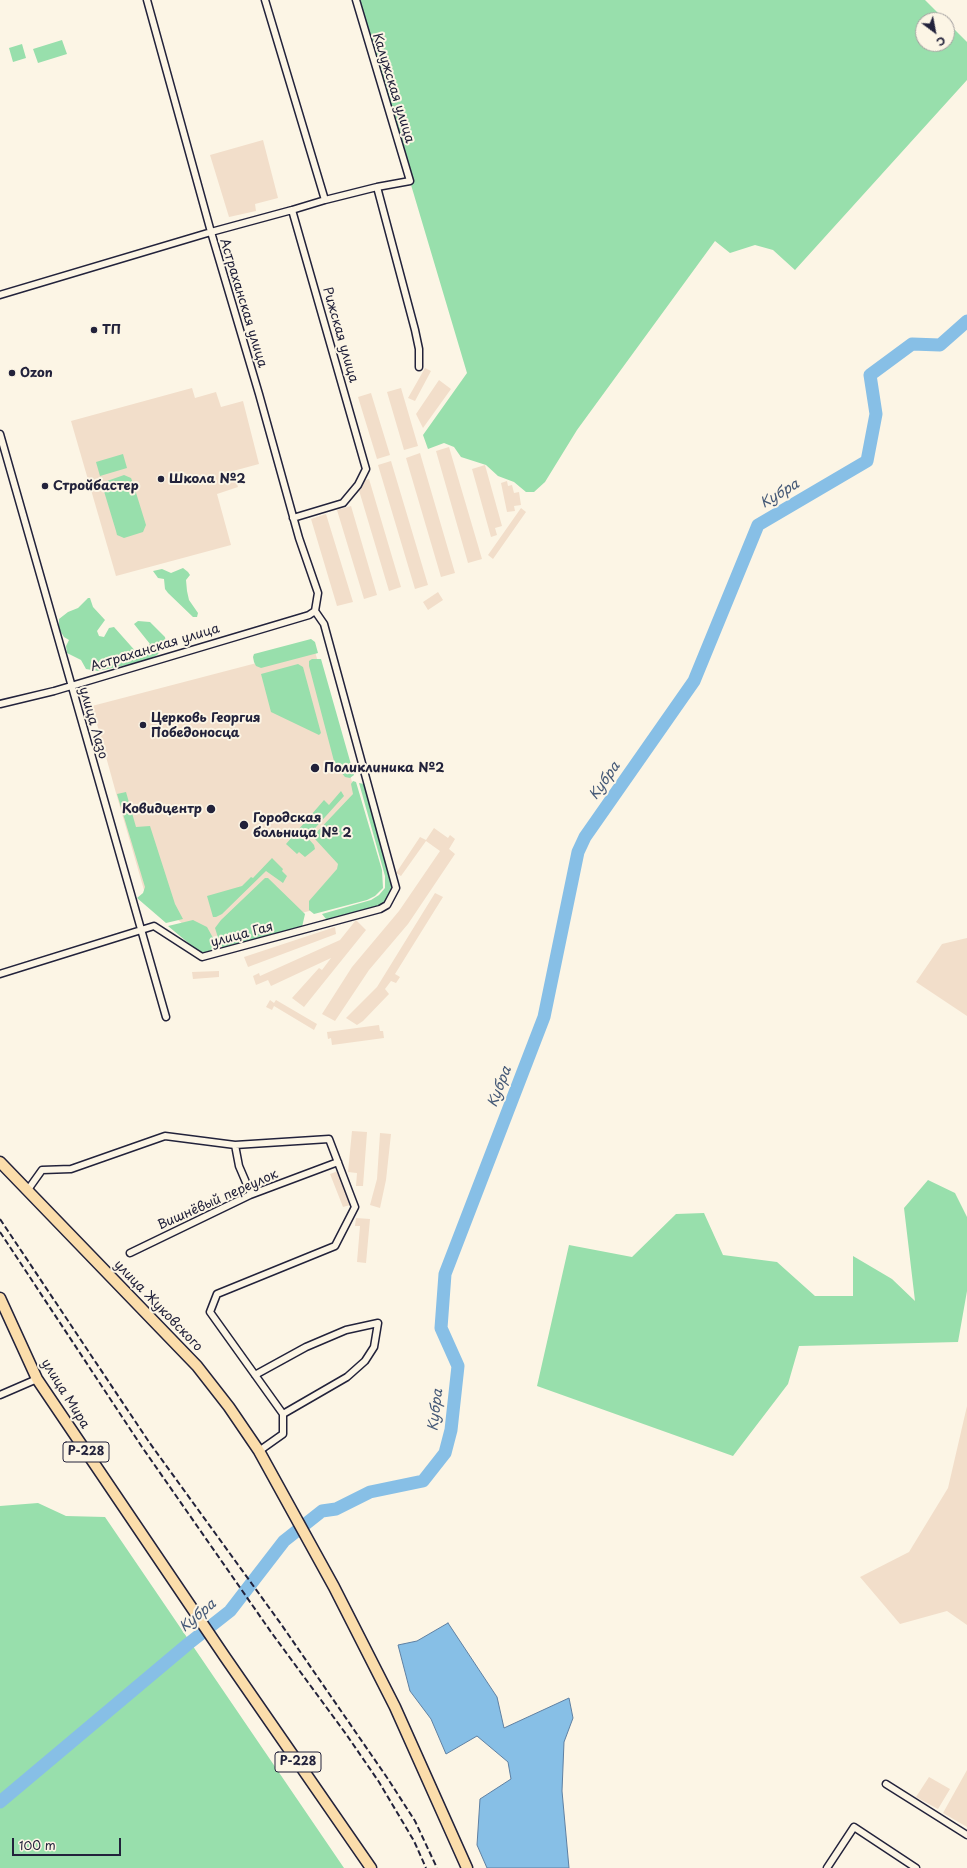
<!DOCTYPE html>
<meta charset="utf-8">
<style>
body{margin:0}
#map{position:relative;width:967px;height:1868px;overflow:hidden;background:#fcf5e5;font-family:"Playpen Sans",sans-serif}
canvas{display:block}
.north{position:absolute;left:915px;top:12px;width:40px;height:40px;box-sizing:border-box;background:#fcf5e5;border:1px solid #a5a1a1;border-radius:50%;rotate:148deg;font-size:11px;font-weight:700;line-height:16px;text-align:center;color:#22223b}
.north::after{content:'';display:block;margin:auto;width:14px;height:18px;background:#22223b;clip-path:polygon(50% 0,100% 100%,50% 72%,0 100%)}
.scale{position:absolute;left:12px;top:1838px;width:109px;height:18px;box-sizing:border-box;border:2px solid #22223b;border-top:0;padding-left:5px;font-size:12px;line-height:14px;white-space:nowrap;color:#22223b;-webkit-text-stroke:3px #fcf5e5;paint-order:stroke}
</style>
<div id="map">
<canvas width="967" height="1868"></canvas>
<div class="north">С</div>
<div class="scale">100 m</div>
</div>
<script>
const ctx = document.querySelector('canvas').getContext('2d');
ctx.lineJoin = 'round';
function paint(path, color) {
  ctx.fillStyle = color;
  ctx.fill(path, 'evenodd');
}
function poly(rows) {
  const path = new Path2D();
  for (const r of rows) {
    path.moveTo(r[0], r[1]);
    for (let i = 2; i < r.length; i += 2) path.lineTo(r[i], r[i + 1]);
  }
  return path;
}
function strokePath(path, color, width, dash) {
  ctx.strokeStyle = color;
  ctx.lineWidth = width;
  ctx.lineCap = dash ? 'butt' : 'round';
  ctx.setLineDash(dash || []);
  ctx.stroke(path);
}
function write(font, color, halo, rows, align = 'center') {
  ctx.font = font + ' "Playpen Sans",sans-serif';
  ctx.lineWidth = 4;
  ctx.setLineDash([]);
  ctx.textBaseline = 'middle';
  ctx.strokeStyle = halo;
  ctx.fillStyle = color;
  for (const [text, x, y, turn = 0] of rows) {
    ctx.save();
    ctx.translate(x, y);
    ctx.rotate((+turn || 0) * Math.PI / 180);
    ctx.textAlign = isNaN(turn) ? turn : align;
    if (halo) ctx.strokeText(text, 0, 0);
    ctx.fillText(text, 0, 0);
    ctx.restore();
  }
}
paint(poly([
 [263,140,278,198,255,204,256,211,229,217,210,155],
 [425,368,431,371,415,401,408,398],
 [439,380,451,389,423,428,416,414],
 [192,388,195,398,216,392,221,407,243,401,259,464,233,471,238,487,217,494,231,545,116,576,71,421],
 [401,388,418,446,404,450,387,392],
 [371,393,390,455,377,459,358,397],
 [449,447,482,559,468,563,436,451],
 [420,453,455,573,441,577,406,458],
 [391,461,428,585,415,589,378,465],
 [485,465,502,526,495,528,497,535,491,537,472,469],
 [369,479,401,587,389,591,358,487,362,481],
 [507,481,508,486,512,485,514,493,519,492,521,505,514,506,515,511,507,512,501,483],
 [351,506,377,595,364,599,337,510],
 [521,508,526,512,493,559,488,555],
 [326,514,353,602,337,606,311,519],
 [438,592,443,600,428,610,423,602],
 [314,648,373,856,354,899,201,940,144,890,116,793,92,706],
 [434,828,448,838,450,835,455,839,449,849,455,854,408,924,369,970,335,1021,322,1014,352,967,399,911,440,851,426,841,401,876,396,873,420,837,426,840],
 [435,893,443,897,395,974,400,977,396,983,391,981,385,989,389,994,363,1021,357,1025,346,1018,377,987],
 [356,920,366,930,304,1007,292,998,319,968,322,970,331,958,271,986,268,980,256,985,253,976,259,973,260,976,340,940],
 [335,927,336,934,248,967,244,957],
 [967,938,967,1016,916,982,942,944],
 [219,971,219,977,193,979,192,972],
 [270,1000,274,1003,276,1000,317,1024,314,1030,274,1006,272,1010,266,1007],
 [379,1025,380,1031,383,1031,384,1038,332,1045,331,1038,328,1039,327,1032],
 [352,1131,367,1132,363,1186,356,1186,357,1173,348,1172],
 [380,1133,391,1134,386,1180,380,1208,370,1205,377,1179],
 [338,1171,350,1205,343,1207,330,1174],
 [356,1218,370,1219,366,1263,357,1262,360,1226,355,1226],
 [967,1406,967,1625,947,1611,900,1624,860,1577,909,1552,948,1488],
 [967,1770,967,1827,943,1813],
 [929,1777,950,1789,938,1809,916,1797]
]), '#f2deca');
paint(poly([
 [356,0,925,0,945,20,923,20,923,44,947,44,947,22,967,42,967,80,795,270,773,250,755,245,730,253,715,241,577,430,545,482,534,492,526,492,514,482,498,476,486,465,461,457,454,447,444,443,428,449,423,435,467,373],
 [62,40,67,54,38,63,33,49],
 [22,44,26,58,13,62,9,48],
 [123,454,127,468,100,476,96,462],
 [124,475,131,478,133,483,146,525,143,532,124,538,117,535,116,531,103,488,107,481],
 [183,568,188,572,190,575,186,580,187,591,189,600,198,613,197,617,193,617,168,593,165,589,164,579,158,578,153,571,162,569,171,573],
 [88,598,90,598,93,607,105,620,97,631,99,636,104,637,109,628,114,627,138,654,150,644,134,624,138,621,150,622,165,637,166,643,165,646,157,655,145,661,98,671,86,669,81,660,67,653,66,646,69,640,64,637,59,629,59,619,68,612,78,608],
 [311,639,315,642,318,653,261,668,256,666,254,662,253,657,254,654],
 [312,659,321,659,354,775,350,778,345,777,335,765,309,666,309,661],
 [298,664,303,667,321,733,319,735,271,712,261,674],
 [353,781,356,782,382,870,383,888,375,896,367,900,314,914,309,910,309,901,337,869,338,864,315,839,315,834,353,794,351,784],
 [359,783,364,784,366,787,394,886,384,905,332,921,326,919,322,914,371,900,379,895,385,888,385,876],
 [341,791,344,796,307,837,314,845,315,849,305,857,299,852,297,854,286,844,324,800,329,805],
 [126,792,136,827,150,826,175,904,183,919,166,923,137,898,143,893,145,887,117,794],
 [272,858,283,869,282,871,287,876,283,883,266,871,222,914,216,917,213,917,207,896,242,886,251,877,253,878],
 [265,878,268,878,305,914,302,927,224,949,220,944,215,928,221,920],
 [193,920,207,927,217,945,214,951,206,953,198,951,168,926],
 [928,1180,955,1193,967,1217,967,1291,958,1342,799,1346,788,1384,733,1456,537,1386,569,1245,632,1257,676,1214,704,1213,723,1255,777,1262,815,1296,853,1296,853,1256,892,1279,915,1301,904,1208],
 [38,1503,66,1516,105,1517,344,1868,0,1868,0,1506]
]), '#98dfac');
const water = poly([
 [448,1623,497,1697,504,1728,569,1698,573,1718,564,1742,562,1791,569,1868,487,1868,477,1845,480,1799,511,1779,508,1762,477,1736,446,1754,431,1719,410,1691,398,1645,417,1641,448,1623]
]);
paint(water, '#87bfe6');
strokePath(water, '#5f80a2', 1);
strokePath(poly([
 [0,1802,188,1644,230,1611,284,1541,322,1511,336,1509,370,1492,423,1481,445,1453,451,1430,458,1366,441,1328,445,1274,544,1017,578,852,585,837,694,681,758,525,867,461,876,414,870,375,912,344,940,345,967,321]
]), '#87bfe6', 13);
const minor = poly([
 [265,0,325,200],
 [377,187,415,330,419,349,419,367],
 [292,210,366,469,358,485,343,503,293,518],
 [0,295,211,232,292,210,325,200,377,187,410,181,356,0],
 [0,434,166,1017],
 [0,704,54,691,309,615,315,611],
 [0,974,154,926,202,957,380,909,387,905,396,888,324,624,315,611,318,593,299,538,259,394,211,232,147,0],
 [235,1145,239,1166,251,1194],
 [27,1191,42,1170,71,1169,165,1136,235,1145,329,1139,355,1207,335,1246,217,1294,210,1312,283,1414,283,1434,259,1451],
 [130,1253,250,1195,338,1162],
 [255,1375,306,1347,346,1330,378,1323,374,1347,365,1361,347,1377,283,1414],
 [0,1395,37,1379],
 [886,1784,967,1835],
 [827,1868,854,1827,916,1868]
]);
const primary = poly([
 [0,1162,197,1366,229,1407,259,1451,334,1587,395,1707,467,1868],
 [0,1298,37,1379,225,1657,371,1868]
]);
strokePath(minor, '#22223b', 9);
strokePath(primary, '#22223b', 13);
strokePath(minor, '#fcf5e5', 6);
strokePath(primary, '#fbddab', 10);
strokePath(poly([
 [0,1219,149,1442,281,1624,388,1779,415,1821,437,1868],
 [0,1232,142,1447,271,1632,346,1734,379,1782,414,1841,426,1868]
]), '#22223b', 2, [6, 3]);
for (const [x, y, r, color] of [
 [94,330,4,"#22223b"],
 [12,373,4,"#22223b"],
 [161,479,4,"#22223b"],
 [45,486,4,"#22223b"],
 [143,725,4,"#22223b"],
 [315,768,5,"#22223b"],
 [211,809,5,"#22223b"],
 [244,825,5,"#22223b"]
]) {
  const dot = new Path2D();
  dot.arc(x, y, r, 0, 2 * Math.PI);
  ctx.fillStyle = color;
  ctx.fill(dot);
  strokePath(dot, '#fcf5e5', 1.5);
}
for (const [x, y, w] of [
 [86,1452,46],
 [298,1762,46]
]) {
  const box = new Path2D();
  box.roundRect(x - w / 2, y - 10, w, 20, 3);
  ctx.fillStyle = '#fcf5e5';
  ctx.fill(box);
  strokePath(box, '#22223b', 1);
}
write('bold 12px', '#22223b', null, [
 ["Р-228",86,1452],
 ["Р-228",298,1762]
]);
write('13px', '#22223b', '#fcf5e5', [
 ["Калужская улица",393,88,73],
 ["Астраханская улица",243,303,73],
 ["Рижская улица",340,335,74],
 ["Астраханская улица",155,648,-17],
 ["улица Лазо",93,723,74],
 ["улица Гая",242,935,-15],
 ["Вишнёвый переулок",218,1200,-24],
 ["улица Жуковского",158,1306,46],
 ["улица Мира",65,1394,58]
]);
write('bold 13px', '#22223b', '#fcf5e5', [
 ["ТП",102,330],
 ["Ozon",20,373],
 ["Школа №2",169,479],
 ["Стройбастер",53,486],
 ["Церковь Георгия",151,718],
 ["Победоносца",151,733],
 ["Поликлиника №2",324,768],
 ["Ковидцентр",202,809,"right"],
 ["Городская",253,818],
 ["больница № 2",253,833]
], 'left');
write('italic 14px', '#455977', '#fcf5e5', [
 ["Кубра",780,494,-31],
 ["Кубра",605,781,-55],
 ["Кубра",500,1087,-69],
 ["Кубра",436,1410,-83],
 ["Кубра",198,1616,-40]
]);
</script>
